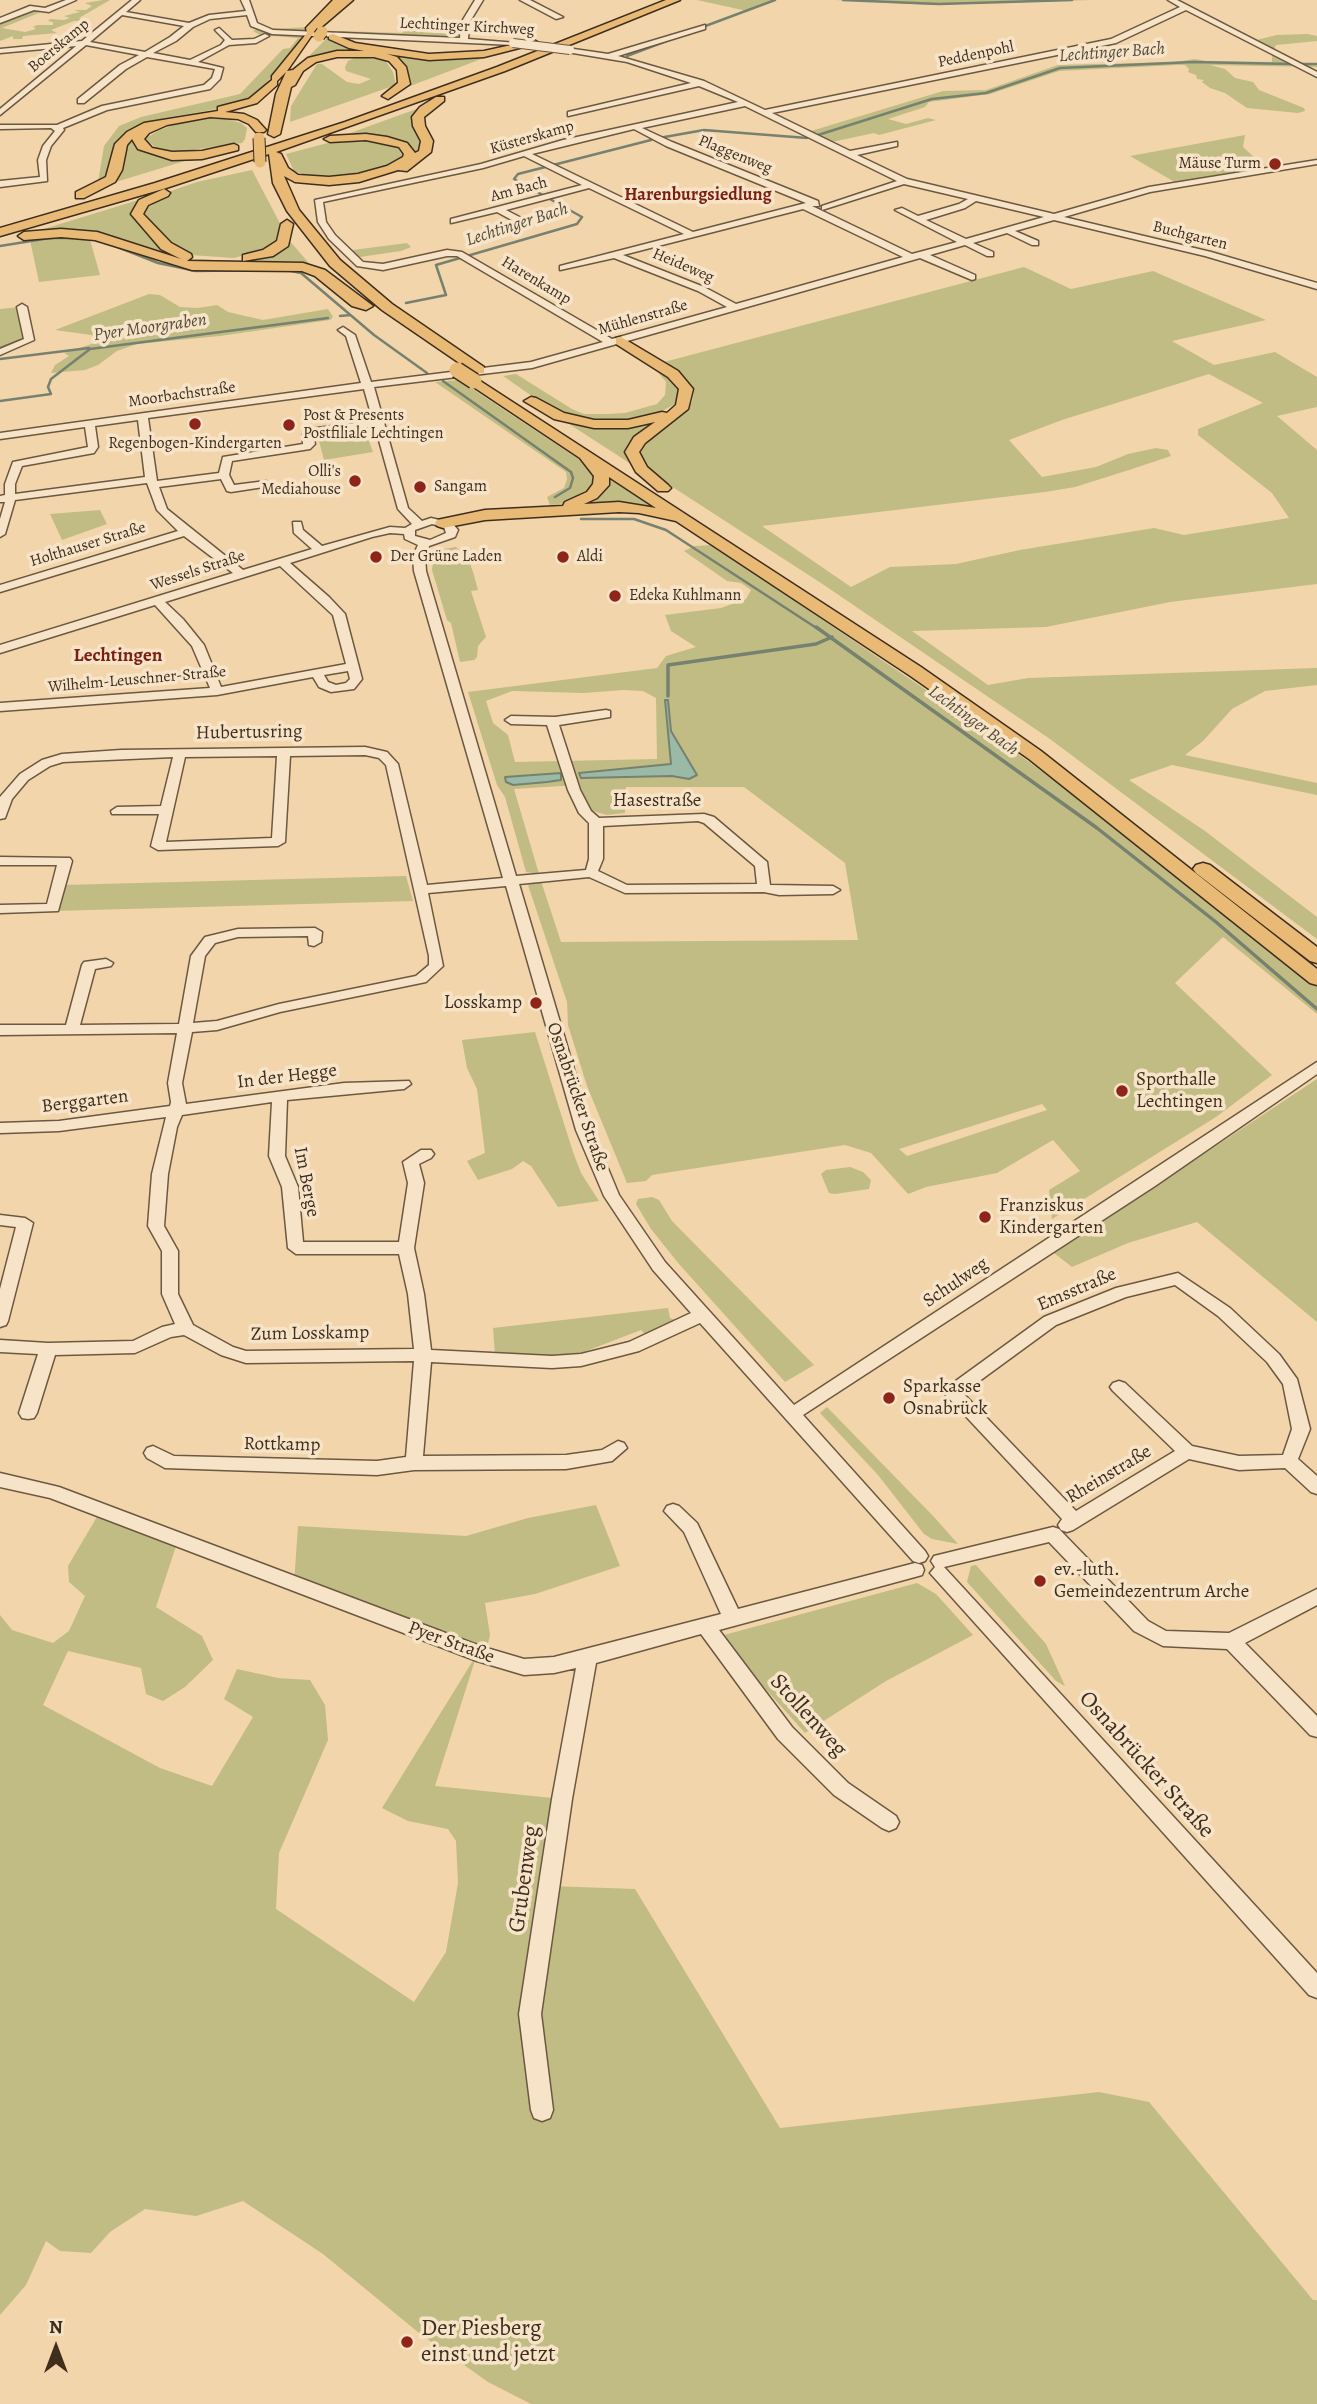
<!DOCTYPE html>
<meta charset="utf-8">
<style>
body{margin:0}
#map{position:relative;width:1317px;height:2404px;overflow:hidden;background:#f2d5ab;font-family:Alegreya,serif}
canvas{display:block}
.north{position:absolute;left:21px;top:2313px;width:70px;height:70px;-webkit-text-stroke:5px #f7e4c8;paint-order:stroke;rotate:0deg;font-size:19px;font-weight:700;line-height:28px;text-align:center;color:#3f2e1e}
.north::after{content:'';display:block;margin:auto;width:24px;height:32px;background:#3f2e1e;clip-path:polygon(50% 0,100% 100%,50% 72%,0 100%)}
</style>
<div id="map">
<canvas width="1317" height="2404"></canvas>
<div class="north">N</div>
</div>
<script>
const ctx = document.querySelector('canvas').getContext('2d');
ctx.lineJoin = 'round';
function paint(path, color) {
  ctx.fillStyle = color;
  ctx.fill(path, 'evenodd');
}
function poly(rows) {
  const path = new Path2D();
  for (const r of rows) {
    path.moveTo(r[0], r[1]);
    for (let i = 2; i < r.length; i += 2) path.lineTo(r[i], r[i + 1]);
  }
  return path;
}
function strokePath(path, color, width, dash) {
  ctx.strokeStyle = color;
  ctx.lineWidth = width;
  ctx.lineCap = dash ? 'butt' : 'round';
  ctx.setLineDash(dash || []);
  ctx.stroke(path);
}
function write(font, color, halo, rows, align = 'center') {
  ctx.font = font + ' Alegreya,serif';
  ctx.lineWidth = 7;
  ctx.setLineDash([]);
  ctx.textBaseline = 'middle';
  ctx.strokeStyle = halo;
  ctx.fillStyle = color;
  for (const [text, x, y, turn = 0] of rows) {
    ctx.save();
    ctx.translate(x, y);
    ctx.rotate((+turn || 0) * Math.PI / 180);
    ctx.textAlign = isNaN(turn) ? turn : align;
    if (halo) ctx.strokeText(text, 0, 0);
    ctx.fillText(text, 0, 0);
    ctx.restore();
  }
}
paint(poly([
 [103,0,110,0,79,18,88,21,74,21,51,30,57,33,23,36,22,39,13,39,13,36,0,41,0,21,33,8,46,10,2,28,25,32,36,29,33,27,37,25,53,25,53,22,48,21,50,19,64,20,70,18,64,16,80,12,74,10,86,10,92,6,85,3],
 [697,0,775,0,747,11],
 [835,0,1092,0,931,5],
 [414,23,460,24,462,34,455,38,339,33,339,31,402,33],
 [263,26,269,29,312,27,254,98,233,106,166,118,137,129,128,134,109,177,98,182,104,146,119,126,141,117,240,94,283,49,290,48,298,38,260,35,253,31],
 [1307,34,1317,36,1317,41,1276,45,1273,51,1296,63,1317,63,1317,67,1210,65,1225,69,1235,78,1253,82,1259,90,1304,108,1305,111,1298,113,1247,108,1225,93,1210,88,1202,82,1204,80,1197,79,1196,75,1188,72,1189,69,1185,65,1177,65,1059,71,990,94,929,102,925,107,888,119,906,124,928,118,936,120,879,135,874,133,832,142,811,131,943,91,986,90,1058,65,1174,62,1195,59,1206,61,1272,62,1272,51,1252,41,1277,35],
 [328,37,335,42,355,48,412,57,497,53,405,88,407,79,400,60,364,52,303,62],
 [356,57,385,60,393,72,396,85,290,122,291,106,317,64,322,64,347,82,359,84,371,79,346,71,345,67,348,61],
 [422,107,413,117,414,126,423,141,419,152,415,154,408,143,391,138,342,136],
 [204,118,226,119,241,123,247,128,245,139,242,143,177,152,159,150,147,141,146,138,158,131,180,122],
 [141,131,144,150,201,156,106,185,124,146],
 [1245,135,1243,147,1268,170,1178,184,1130,156],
 [360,138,395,144,403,149,406,155,399,162,384,169,360,176,312,177,294,171,286,154,339,140],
 [252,170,284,231,278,246,234,258,190,255,159,234,142,217,147,202,162,194,197,182],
 [145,198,135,218,139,224,159,243,188,259,242,261,258,257,289,240,313,268,189,263,100,234,24,235],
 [65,238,90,240,100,275,39,282,30,240],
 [407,243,411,247,401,251,353,258,345,251],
 [1024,267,1071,289,1153,271,1266,320,1172,341,1214,365,1275,352,1317,377,1317,407,1277,416,1317,450,1317,584,1170,602,1046,627,912,631,988,685,1028,678,1317,668,1317,685,1265,691,1232,709,1203,741,1185,755,1317,783,1317,795,1172,765,1129,780,1205,831,1317,917,1317,939,1050,739,824,585,651,473,638,452,640,446,684,413,692,402,694,392,691,385,664,362],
 [1209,374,1263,403,1198,429,1198,435,1272,493,1289,518,1184,535,1154,528,1020,550,956,564,890,567,851,587,762,526,1045,492,1075,487,1129,470,1171,456,1168,450,1156,448,1128,454,1096,467,1042,477,1009,440,1062,420],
 [149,294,160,295,180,307,198,308,217,305,228,312,263,320,328,309,333,317,330,320,220,336,137,344,117,351,98,365,85,370,51,373,55,365,69,356,64,353,101,341,91,335,55,330],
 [20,307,26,339,0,351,0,309],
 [653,366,680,387,677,403,653,416,628,422,597,422,552,410,503,376,516,374,572,409,584,414,607,414,625,413,657,404,665,395,666,382],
 [459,380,589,466,595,471,592,490,566,503,550,505,547,497,564,488,567,479,566,472,435,382],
 [658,421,629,459,631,464,566,422],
 [365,430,373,452,324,460,318,437],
 [608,475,666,509,639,504,579,505,605,491],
 [100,510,107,524,62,540,50,514],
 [712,545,991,734,1101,815,1317,986,1317,1014,1223,937,1175,983,1272,1075,1216,1117,1052,1219,1049,1190,1080,1171,1053,1140,997,1173,926,1187,908,1194,871,1153,845,1145,652,1175,646,1181,627,1183,587,1086,568,1025,567,1002,528,885,541,881,561,942,858,940,845,863,744,787,626,787,625,813,607,815,589,810,577,785,514,789,539,874,526,872,505,797,497,785,468,692,657,668,666,656,696,647,671,631,665,615,721,608,746,599,751,590,741,583,727,581,684,551,695,546],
 [623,690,643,691,656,698,657,759,515,762,508,735,493,723,486,701,512,691,584,693],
 [665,701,668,701,671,731,697,775,689,779,672,776,581,778,580,773,672,764],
 [1042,1104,1047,1110,907,1156,899,1149],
 [456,547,468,558,473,572,478,590,471,591,486,637,478,646,477,657,474,660,460,662,451,623,447,620,432,570,434,554,443,549],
 [406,876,413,901,54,911,62,885],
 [535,1032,573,1152,581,1173,599,1201,558,1207,531,1166,523,1161,512,1169,478,1180,467,1161,485,1153,477,1089,467,1068,462,1040],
 [1317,1079,1317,1322,1197,1222,1128,1243,1072,1267,1054,1253],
 [850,1167,863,1172,871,1180,869,1189,835,1194,829,1193,821,1174,826,1170],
 [652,1197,659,1200,672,1221,814,1365,785,1382,679,1264,651,1229,636,1204,638,1199],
 [668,1308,670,1318,677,1321,647,1336,641,1330,576,1355,495,1355,493,1328],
 [827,1407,935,1518,958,1544,932,1539,924,1534,878,1475,820,1413],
 [596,1505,620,1566,535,1594,485,1603,490,1635,485,1656,477,1654,435,1786,562,1799,549,1886,635,1889,780,2128,1099,2092,1149,2102,1313,2300,1317,2300,1317,2404,531,2404,488,2382,419,2333,323,2254,243,2201,196,2216,145,2209,110,2232,91,2253,60,2251,46,2241,26,2285,0,2315,0,1615,12,1630,53,1643,69,1631,85,1596,69,1582,68,1566,101,1510,178,1540,156,1607,202,1636,213,1660,185,1687,163,1701,146,1694,141,1668,68,1651,43,1705,160,1768,212,1786,253,1717,224,1699,237,1669,278,1678,310,1680,325,1705,328,1740,279,1853,276,1909,414,2002,446,1952,458,1883,456,1841,448,1829,408,1821,382,1808,477,1654,294,1584,298,1526,466,1536,528,1518],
 [976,1565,1046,1644,1065,1686,1056,1681,967,1582,971,1566],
 [917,1583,936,1594,973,1635,886,1681,805,1733,761,1684,724,1635]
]), '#c0bc84');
const water = poly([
 [665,700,668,700,671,731,697,775,689,779,672,776,581,778,579,773,671,764,665,700],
 [561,773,561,780,547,782,513,785,506,782,505,777,561,773]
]);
paint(water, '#9bb9a7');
strokePath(water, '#768170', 2);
strokePath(poly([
 [843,0,939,4,1072,0],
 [700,28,775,0],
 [627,56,669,40],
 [1301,64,1317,64],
 [818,135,932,99,986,93,1060,68,1193,62,1292,64],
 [659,138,704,130,807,138],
 [0,246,50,238,79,238],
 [115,246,158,263,196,271,263,270],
 [286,270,301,273,374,335,427,373],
 [406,303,446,295,436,265,577,224,582,217,514,179,518,174,651,140],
 [340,316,350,315],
 [0,348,21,340],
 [0,359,89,348],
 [443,381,571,472,573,478,570,488,555,497],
 [0,401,51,394,48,387,51,379,90,349,328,318],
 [581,519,634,519,666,530,818,629]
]), '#768170', 2.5);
strokePath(poly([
 [816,627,1097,828,1216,922,1317,1009],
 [668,696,668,665,816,644,832,637]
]), '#768170', 3.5);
const minor = poly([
 [66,0,76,0,49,12,34,10,0,23,0,18,30,6,45,8,66,0],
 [132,0,140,0,126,12,189,23,209,15,246,11,241,0,249,0,257,23,273,30,460,38,461,23,475,0,483,0,469,23,468,39,517,43,513,45,272,34,251,26,247,15,210,19,193,27,176,41,153,53,190,60,221,45,225,40,215,30,219,28,232,40,254,39,265,34,269,36,256,43,229,45,198,62,223,68,220,79,210,89,107,110,63,128,64,130,51,146,46,160,47,181,0,187,0,181,40,177,38,160,43,146,55,131,51,128,0,129,0,125,57,125,102,106,204,85,212,78,215,69,147,57,126,69,84,103,78,103,78,99,120,65,139,55,86,45,0,115,0,109,76,46,0,53,0,49,82,41,132,0],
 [122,15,184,26,170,37,145,52,90,42,122,15],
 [520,0,530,0,563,17,556,19,520,0],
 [1168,0,1177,0,1317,72,1317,77,1186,10,1116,43,772,113,850,151,897,142,897,146,857,155,907,179,1054,214,1149,187,1317,160,1317,164,1150,192,1064,217,1211,252,1317,283,1317,289,1205,256,1054,220,1015,231,1038,241,1038,245,1032,245,1007,233,973,243,993,252,993,256,987,256,965,245,930,255,975,275,975,279,972,280,920,258,532,368,374,387,408,508,422,521,431,518,452,523,458,530,455,537,429,546,425,556,426,571,516,876,586,870,589,859,589,823,579,813,568,790,547,725,511,724,505,720,511,716,555,717,606,710,610,711,610,717,559,725,580,790,591,811,599,818,704,814,714,817,767,862,770,885,833,886,840,890,833,894,779,895,764,892,625,893,589,877,519,884,592,1130,619,1195,665,1262,794,1405,1317,1062,1317,1074,1155,1186,803,1415,925,1551,928,1556,925,1561,919,1563,913,1561,700,1323,639,1351,581,1366,552,1368,431,1362,423,1456,566,1455,602,1450,618,1441,624,1443,627,1448,612,1461,566,1469,414,1470,377,1475,165,1468,147,1458,144,1453,147,1448,153,1446,174,1456,377,1461,406,1457,414,1361,246,1363,221,1355,184,1335,171,1337,135,1353,55,1355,37,1413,34,1418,28,1419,22,1418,19,1413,38,1354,0,1352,0,1340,48,1343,133,1341,162,1327,175,1324,162,1294,162,1251,148,1226,152,1174,166,1117,59,1131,0,1133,0,1123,59,1121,170,1106,171,1102,168,1083,177,1033,0,1035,0,1025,66,1025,82,965,84,962,106,959,113,963,111,966,95,969,80,1025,179,1024,191,956,205,937,238,929,315,928,322,932,321,942,314,946,309,945,308,936,238,937,215,943,205,956,193,1023,217,1021,279,1004,416,976,429,965,429,956,386,765,379,758,365,755,290,756,285,842,278,846,158,850,151,846,159,814,112,814,111,811,117,807,161,806,173,757,63,762,50,766,28,780,12,799,5,818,0,819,0,797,20,774,42,760,62,754,121,750,365,747,387,752,398,764,427,885,503,878,414,571,413,556,418,545,405,539,404,534,390,533,372,537,290,563,329,597,345,614,362,679,354,689,331,692,319,687,313,677,217,695,0,711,0,703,210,688,192,646,155,605,0,653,0,645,233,573,184,536,0,592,0,585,178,531,157,510,147,483,15,500,5,534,0,537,0,519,5,502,0,502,0,496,5,495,5,484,13,462,88,447,85,427,0,439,0,433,361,383,346,336,338,330,343,327,355,335,371,382,531,362,603,342,457,256,447,256,383,270,357,266,329,239,318,222,315,200,481,164,563,140,738,102,699,86,568,116,568,112,691,83,627,62,567,52,567,48,608,54,705,25,705,29,618,56,704,81,765,110,1111,39,1180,7,1168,0],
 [745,106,897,181,822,206,822,210,904,184,968,199,959,204,918,216,902,208,895,210,957,242,912,254,812,206,819,206,818,201,672,142,642,128,745,106],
 [634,129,666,146,806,203,693,232,532,154,634,129],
 [524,156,582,185,451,219,451,223,497,212,521,225,527,225,527,221,506,210,589,188,684,234,560,266,560,270,614,258,698,291,727,307,612,339,462,252,447,250,383,264,363,262,335,235,326,222,323,202,483,168,524,156],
 [976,201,1044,217,966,239,926,220,965,208,976,201],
 [803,209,903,257,736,304,704,287,623,255,803,209],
 [364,389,373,421,309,429,303,434,303,444,223,457,219,473,157,481,148,418,364,389],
 [138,420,145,477,15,494,15,484,22,466,94,453,98,447,95,426,138,420],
 [375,426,398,509,412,524,405,528,390,527,322,546,303,530,301,522,293,522,294,533,312,549,243,570,167,509,159,487,221,479,227,491,231,492,270,486,271,484,266,481,234,485,229,475,232,461,310,449,315,444,313,435,316,434,375,426],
 [432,524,444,527,446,533,430,540,415,536,415,530,432,524],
 [280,566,333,615,346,664,221,687,204,645,183,619,165,602,280,566],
 [348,671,350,679,346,683,336,685,328,682,324,675,348,671],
 [277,756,272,838,166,842,185,757,277,756],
 [698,821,704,823,755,866,757,884,627,885,598,871,603,859,603,826,698,821],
 [506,886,576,1130,604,1196,653,1270,691,1313,629,1342,581,1354,552,1356,431,1350,424,1294,414,1248,424,1183,419,1164,431,1158,434,1154,431,1150,421,1150,403,1162,408,1183,399,1242,303,1242,298,1187,285,1156,287,1100,404,1089,411,1084,409,1081,344,1083,186,1104,182,1083,192,1032,217,1030,280,1012,426,982,443,966,428,893,506,886],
 [272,1102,269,1156,282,1187,288,1248,296,1254,399,1254,408,1294,414,1349,246,1351,233,1347,193,1325,178,1294,178,1251,164,1226,168,1174,177,1127,182,1115,272,1102],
 [22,304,27,307,34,340,0,355,0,349,24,339,17,307,22,304],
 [0,857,70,858,72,861,58,911,0,913,0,905,47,904,57,865,0,865,0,857],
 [0,1215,25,1218,33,1223,8,1321,6,1325,0,1327,0,1289,16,1227,0,1225,0,1215],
 [1178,1273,1230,1308,1279,1354,1297,1379,1310,1429,1298,1459,1317,1476,1317,1494,1311,1492,1285,1468,1239,1470,1189,1459,1073,1530,1067,1532,1061,1530,1058,1525,1062,1519,943,1392,946,1388,1044,1317,1116,1288,1178,1273],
 [1175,1285,1218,1316,1267,1362,1283,1384,1292,1429,1283,1455,1239,1456,1192,1446,1125,1383,1119,1381,1113,1383,1110,1387,1113,1391,1175,1451,1076,1511,963,1393,1056,1325,1126,1297,1175,1285],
 [0,1473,59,1487,480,1646,524,1659,554,1657,721,1614,684,1532,664,1511,667,1506,673,1504,679,1506,697,1523,738,1609,915,1563,922,1565,924,1570,922,1575,915,1577,719,1630,792,1727,848,1783,896,1816,899,1822,896,1828,889,1831,882,1828,834,1795,778,1739,701,1634,596,1663,572,1799,541,2014,553,2110,550,2118,542,2121,534,2118,531,2110,519,2014,552,1799,576,1668,554,1673,524,1675,477,1661,50,1498,0,1487,0,1473],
 [1053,1527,1059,1529,1148,1621,1166,1631,1229,1633,1317,1589,1317,1605,1245,1643,1317,1716,1317,1737,1310,1735,1227,1649,1163,1646,1134,1631,1049,1542,944,1567,1317,1973,1317,1998,1309,1995,930,1573,935,1567,931,1561,934,1556,1053,1527]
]);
const highway = poly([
 [333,0,353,0,312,35,287,71,293,70,308,58,337,51,364,51,349,48,329,39,329,35,333,34,355,43,429,54,484,51,534,40,539,43,484,57,429,60,387,54,397,57,406,67,410,84,388,99,382,96,398,83,397,70,389,61,374,57,337,57,316,62,303,71,295,85,291,87,280,134,274,137,268,134,276,94,286,72,277,81,277,85,257,103,225,112,244,114,257,120,266,130,264,132,256,132,249,124,238,119,210,117,167,125,149,133,144,139,152,148,172,152,202,151,234,144,238,146,238,150,202,159,172,160,138,149,132,139,127,145,122,170,115,182,84,198,76,198,76,192,106,177,115,144,127,132,144,123,218,111,218,107,249,99,272,80,272,76,307,33,306,28,333,0],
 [666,0,680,0,505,71,276,152,281,154,288,168,298,175,329,177,358,174,387,166,403,157,404,154,399,147,366,140,330,142,324,139,330,136,366,134,387,137,407,143,415,153,419,151,421,141,413,126,412,117,420,107,436,97,444,97,444,101,424,117,425,126,433,141,431,152,407,171,398,170,359,182,329,185,295,182,284,176,299,210,340,260,392,304,484,367,484,373,474,373,382,310,330,266,287,211,273,183,269,154,163,189,0,236,0,228,155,183,345,122,497,67,666,0],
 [164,189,170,193,168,196,148,205,143,214,171,243,191,254,192,257,187,261,303,263,325,270,373,306,366,310,352,306,315,276,302,271,192,270,95,240,61,237,24,240,18,236,24,232,61,229,97,232,181,259,161,249,131,214,139,200,164,189],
 [287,220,293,224,288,246,273,256,243,261,243,255,263,250,277,241,281,224,287,220],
 [621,337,678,371,693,389,688,409,645,443,639,452,647,467,668,485,671,488,668,491,658,491,636,472,625,452,634,437,655,422,628,428,594,428,554,419,524,401,531,397,536,398,564,413,594,420,628,420,662,412,667,413,676,405,679,389,668,377,616,344,616,338,621,337],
 [474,377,921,667,1041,751,1317,969,1317,985,1310,983,1029,759,909,675,676,521,639,513,619,512,485,520,443,528,437,526,435,523,437,520,485,510,563,506,565,502,587,492,593,484,594,476,580,458,469,384,467,381,474,377],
 [609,477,656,508,619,502,584,504,597,498,609,485,609,477],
 [1203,863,1210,865,1317,947,1317,963,1310,961,1196,873,1193,869,1196,865,1203,863]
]);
strokePath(minor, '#6c5841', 3);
strokePath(highway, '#3f2e1e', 3);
paint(minor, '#f7e4c8');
paint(highway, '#e9ba76');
const minorBridge = poly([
 [513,43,570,50]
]);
const highwayBridgeFar1 = poly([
 [319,36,322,32],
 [259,138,260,162]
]);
const highwayBridge = poly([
 [457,370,474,381]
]);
strokePath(minorBridge, '#6c5841', 10, []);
strokePath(highwayBridgeFar1, '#3f2e1e', 13, []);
strokePath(highwayBridge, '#3f2e1e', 18, []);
strokePath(minorBridge, '#f7e4c8', 8);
strokePath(highwayBridgeFar1, '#e9ba76', 11);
strokePath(highwayBridge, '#e9ba76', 15);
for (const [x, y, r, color] of [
 [1275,164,7,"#8f2418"],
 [195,424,7,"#8f2418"],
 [289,425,7,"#8f2418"],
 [355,481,7,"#8f2418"],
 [420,487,7,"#8f2418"],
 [376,557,7,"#8f2418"],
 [563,557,7,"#8f2418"],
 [615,596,7,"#8f2418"],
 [536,1003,7,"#8f2418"],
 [1122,1091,7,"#8f2418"],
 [985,1217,7,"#8f2418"],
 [889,1398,7,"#8f2418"],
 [1040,1581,7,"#8f2418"],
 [407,2342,7,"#8f2418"]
]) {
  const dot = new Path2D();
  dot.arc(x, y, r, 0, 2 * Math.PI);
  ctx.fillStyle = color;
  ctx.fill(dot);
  strokePath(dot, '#f7e4c8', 2.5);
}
write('16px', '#3f2e1e', '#f7e4c8', [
 ["Lechtinger Kirchweg",467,27,3],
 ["Boerskamp",59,46,-40],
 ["Peddenpohl",976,55,-12],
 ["Küsterskamp",532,138,-16],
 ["Plaggenweg",735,155,22],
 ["Am Bach",519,190,-15],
 ["Buchgarten",1190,236,14],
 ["Heideweg",683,266,23],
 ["Harenkamp",536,281,31],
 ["Mühlenstraße",643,318,-16],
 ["Moorbachstraße",182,395,-8],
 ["Holthauser Straße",88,545,-17],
 ["Wessels Straße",198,571,-18],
 ["Wilhelm-Leuschner-Straße",137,680,-5]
]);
write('16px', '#3f2e1e', '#f7e4c8', [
 ["Mäuse Turm",1261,164,"right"],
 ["Post & Presents",303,416],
 ["Postfiliale Lechtingen",303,434],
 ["Regenbogen-Kindergarten",195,444,"center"],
 ["Olli's",341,472,"right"],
 ["Mediahouse",341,490,"right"],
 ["Sangam",434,487],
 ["Der Grüne Laden",390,557],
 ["Aldi",577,557],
 ["Edeka Kuhlmann",629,596]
], 'left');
write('italic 18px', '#514a39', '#f7e4c8', [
 ["Lechtinger Bach",1112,53,-4],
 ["Lechtinger Bach",517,225,-18],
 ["Pyer Moorgraben",150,328,-8],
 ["Lechtinger Bach",973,721,36]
]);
write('bold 18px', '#7a1f14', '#f7e4c8', [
 ["Harenburgsiedlung",698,196]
]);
write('bold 19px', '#7a1f14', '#f7e4c8', [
 ["Lechtingen",118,656]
]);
write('19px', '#3f2e1e', '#f7e4c8', [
 ["Hubertusring",249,733,-1],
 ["Hasestraße",657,801],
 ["In der Hegge",287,1077,-7],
 ["Osnabrücker Straße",577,1097,71],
 ["Berggarten",85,1102,-7],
 ["Im Berge",306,1182,79],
 ["Schulweg",956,1283,-34],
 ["Emsstraße",1077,1290,-23],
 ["Zum Losskamp",310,1334,-1],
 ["Rottkamp",282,1445,1],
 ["Rheinstraße",1109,1475,-31],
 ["Pyer Straße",451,1643,20]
]);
write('19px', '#3f2e1e', '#f7e4c8', [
 ["Losskamp",522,1003,"right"],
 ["Sporthalle",1136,1080],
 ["Lechtingen",1136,1102],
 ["Franziskus",999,1206],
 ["Kindergarten",999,1228],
 ["Sparkasse",903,1387],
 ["Osnabrück",903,1409],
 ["ev.-luth.",1054,1570],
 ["Gemeindezentrum Arche",1054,1592]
], 'left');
write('23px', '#3f2e1e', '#f7e4c8', [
 ["Stollenweg",808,1716,48],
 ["Osnabrücker Straße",1146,1765,48],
 ["Grubenweg",525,1879,-82]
]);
write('23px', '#3f2e1e', '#f7e4c8', [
 ["Der Piesberg",421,2329],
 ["einst und jetzt",421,2355]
], 'left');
</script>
